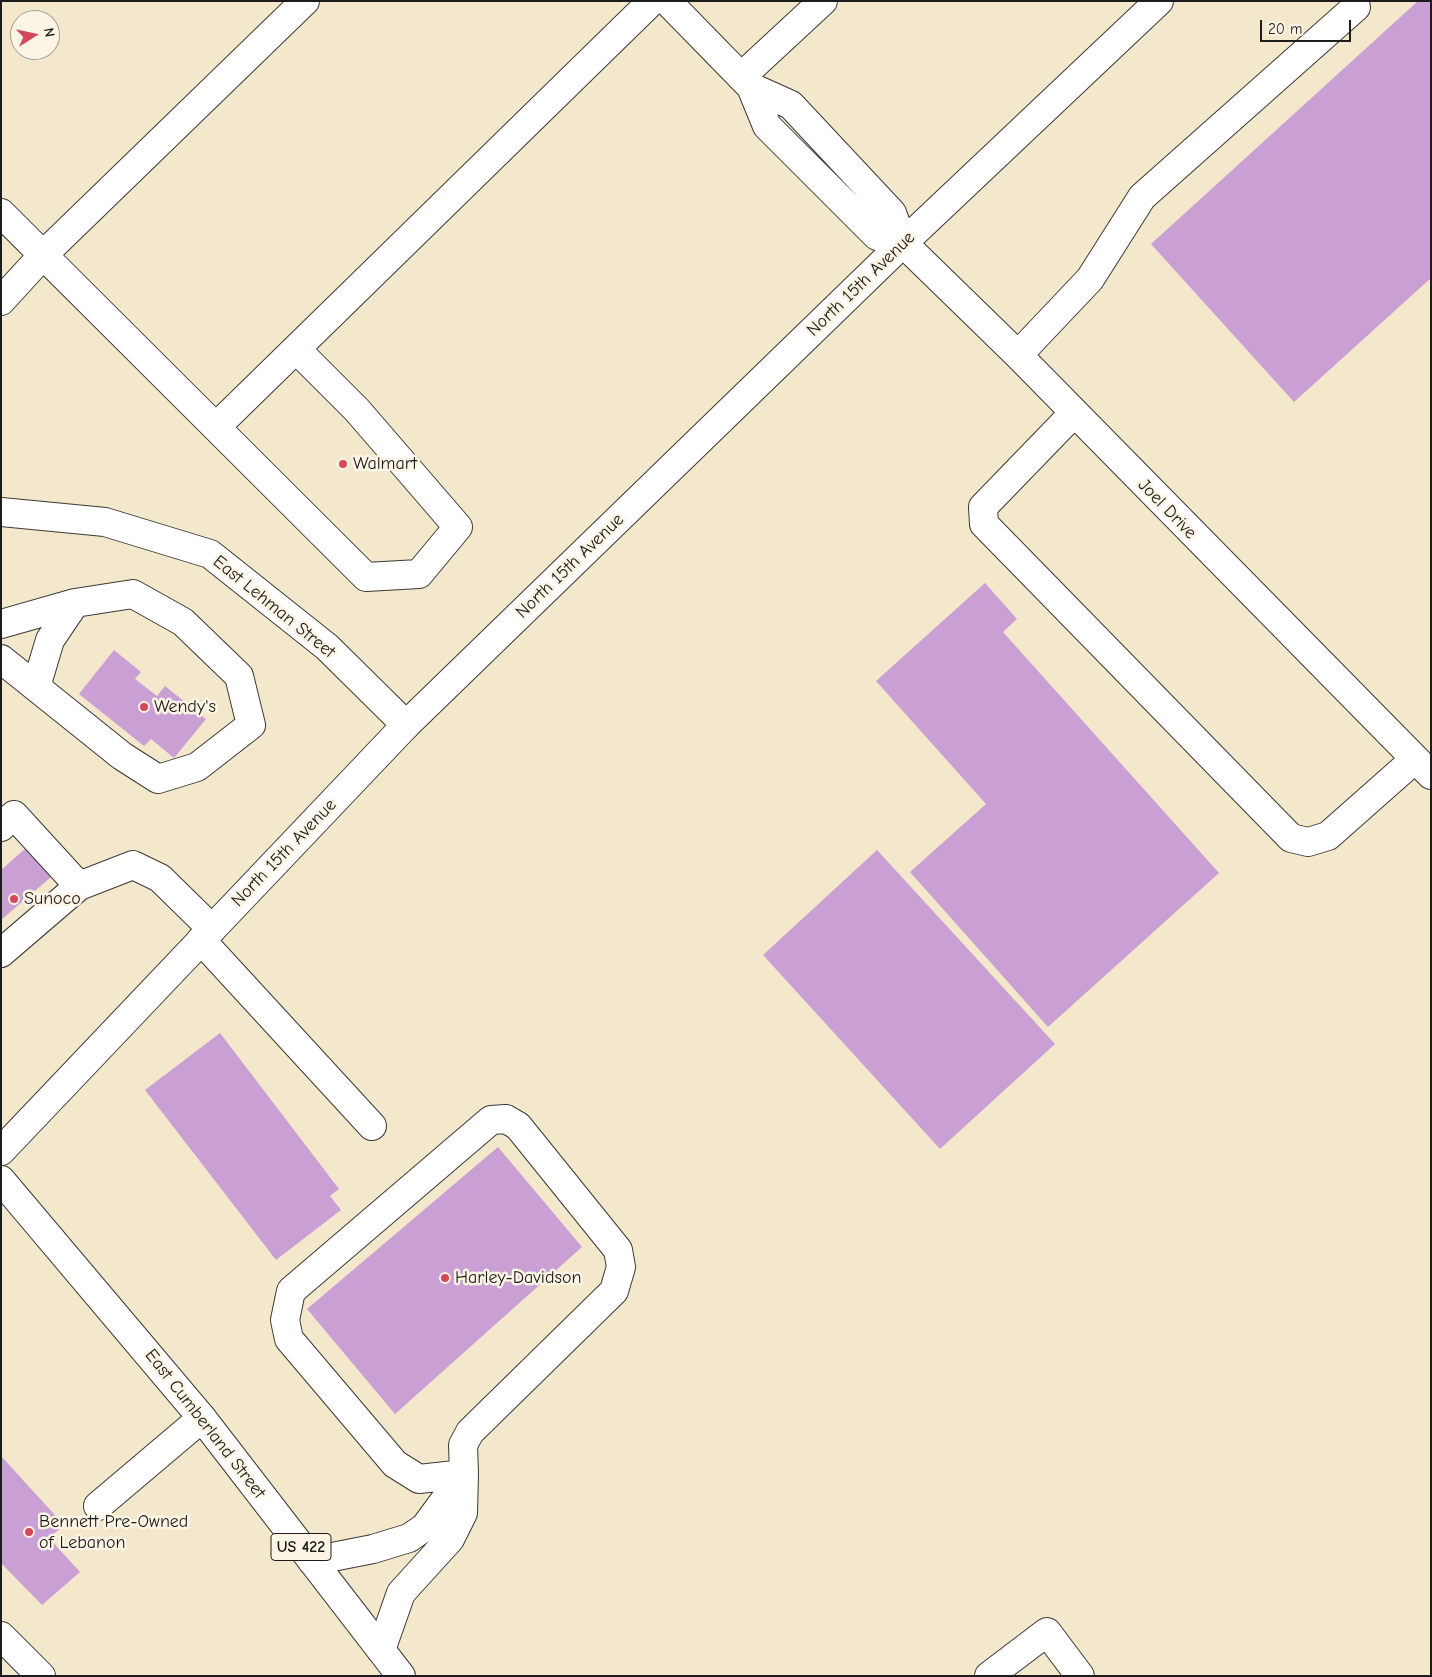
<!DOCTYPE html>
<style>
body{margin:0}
#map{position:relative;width:1432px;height:1677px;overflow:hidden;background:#f3e7cc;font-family:"Comic Neue",sans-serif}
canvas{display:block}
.frame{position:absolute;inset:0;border:2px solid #1c1c1c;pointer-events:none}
.north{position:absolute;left:10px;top:10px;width:50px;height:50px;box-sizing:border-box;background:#fcf5e5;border:1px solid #a29e95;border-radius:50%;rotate:80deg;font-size:14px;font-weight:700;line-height:20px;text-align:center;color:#1c1c1c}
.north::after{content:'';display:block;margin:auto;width:18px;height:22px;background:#d1495b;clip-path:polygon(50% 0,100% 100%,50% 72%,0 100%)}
.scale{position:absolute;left:1260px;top:20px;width:91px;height:22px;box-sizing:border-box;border:2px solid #1c1c1c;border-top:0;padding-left:6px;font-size:15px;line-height:18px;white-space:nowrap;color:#1c1c1c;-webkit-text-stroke:4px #fcf5e5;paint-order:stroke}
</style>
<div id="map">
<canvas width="1432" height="1677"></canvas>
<div class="frame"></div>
<div class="north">N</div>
<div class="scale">20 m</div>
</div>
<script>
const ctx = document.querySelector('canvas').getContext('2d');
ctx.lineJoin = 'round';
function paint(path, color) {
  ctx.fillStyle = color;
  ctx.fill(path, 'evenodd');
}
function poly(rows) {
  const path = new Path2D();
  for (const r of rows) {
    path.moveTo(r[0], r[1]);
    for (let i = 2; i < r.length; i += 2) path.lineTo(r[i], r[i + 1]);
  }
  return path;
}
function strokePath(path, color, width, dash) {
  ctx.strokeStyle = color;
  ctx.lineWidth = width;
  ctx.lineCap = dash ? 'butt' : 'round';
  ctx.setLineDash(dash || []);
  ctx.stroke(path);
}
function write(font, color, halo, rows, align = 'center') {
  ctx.font = font + ' "Comic Neue",sans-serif';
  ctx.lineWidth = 5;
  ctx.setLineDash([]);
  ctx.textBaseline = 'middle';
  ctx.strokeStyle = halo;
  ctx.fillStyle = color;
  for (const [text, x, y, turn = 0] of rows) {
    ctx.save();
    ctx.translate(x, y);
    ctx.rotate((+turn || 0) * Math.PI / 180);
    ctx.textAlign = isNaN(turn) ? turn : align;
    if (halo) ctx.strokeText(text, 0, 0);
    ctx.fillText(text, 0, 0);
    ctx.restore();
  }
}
paint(poly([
 [1418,1,1431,1,1431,278,1294,402,1151,244],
 [985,583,1017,619,1003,632,1219,873,1048,1027,910,872,986,804,876,681],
 [114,650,141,672,135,679,157,696,165,686,206,719,174,758,151,739,144,746,79,694],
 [26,848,51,877,1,920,1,870],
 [877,850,1055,1044,940,1149,763,955],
 [220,1033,339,1189,330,1196,341,1210,276,1260,145,1090],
 [498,1147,582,1247,395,1414,307,1309],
 [1,1456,64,1525,49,1538,80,1572,42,1605,1,1563]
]), '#ca9fd4');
const minor = poly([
 [667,1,751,87,791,105,892,213,903,243,1018,355,1431,775],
 [741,77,823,1],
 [751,87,767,126,877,236,903,243],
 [1,213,366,577,419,574,458,527,357,410,296,349],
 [1,301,43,255,305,1],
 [1018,355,1090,279,1142,197,1356,7],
 [1074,413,983,507,984,524,1291,838,1308,842,1328,836,1415,759],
 [216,427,652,1],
 [1,624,75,603,133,594,183,622,239,676,251,725,197,767,158,779,122,756,1,659],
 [36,687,50,640,75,603],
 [406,725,903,243,1159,1],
 [1,827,14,815,79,886,133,865,160,878,212,929],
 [201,940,372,1126],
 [1,953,79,886],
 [506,1119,518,1126,618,1250,621,1267,614,1291,470,1432,463,1445,464,1474,419,1479,395,1464,289,1339,285,1320,291,1291,491,1120,506,1119],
 [98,1506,202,1418],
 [312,1561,373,1549,409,1538,425,1527,464,1474,463,1513,450,1539,401,1593,381,1650],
 [1,1636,41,1676],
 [989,1676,1047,1632,1080,1676]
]);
const major = poly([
 [1,512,105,522,210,554,327,647,406,725,1,1151]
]);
const highway = poly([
 [1,1180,202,1418,401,1676]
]);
strokePath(minor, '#3c3a36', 30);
strokePath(major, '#3c3a36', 30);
strokePath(highway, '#3c3a36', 30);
strokePath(minor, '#fff', 28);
strokePath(major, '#fff', 28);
strokePath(highway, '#fff', 28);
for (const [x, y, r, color] of [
 [343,464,5,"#d1495b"],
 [144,707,5,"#d1495b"],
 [14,899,5,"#d1495b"],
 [445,1278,5,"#d1495b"],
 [29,1532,5,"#d1495b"]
]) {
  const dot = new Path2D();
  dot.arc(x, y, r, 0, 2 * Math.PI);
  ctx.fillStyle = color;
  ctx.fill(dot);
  strokePath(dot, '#fcf5e5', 2);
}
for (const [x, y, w] of [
 [301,1547,60]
]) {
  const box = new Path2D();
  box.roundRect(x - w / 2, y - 13.5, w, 27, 4);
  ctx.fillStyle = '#fcf5e5';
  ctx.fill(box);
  strokePath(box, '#1c1c1c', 1);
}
write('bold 16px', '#1c1c1c', null, [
 ["US 422",301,1547]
]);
write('18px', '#1c1c1c', '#fcf5e5', [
 ["North 15th Avenue",861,284,-44],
 ["Joel Drive",1167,509,46],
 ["North 15th Avenue",570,566,-44],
 ["East Lehman Street",274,607,39],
 ["North 15th Avenue",284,853,-46],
 ["East Cumberland Street",205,1424,52]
]);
write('18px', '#1c1c1c', '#fcf5e5', [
 ["Walmart",353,464],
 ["Wendy's",154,707],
 ["Sunoco",24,899],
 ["Harley-Davidson",455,1278],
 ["Bennett Pre-Owned",39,1522],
 ["of Lebanon",39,1543]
], 'left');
</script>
